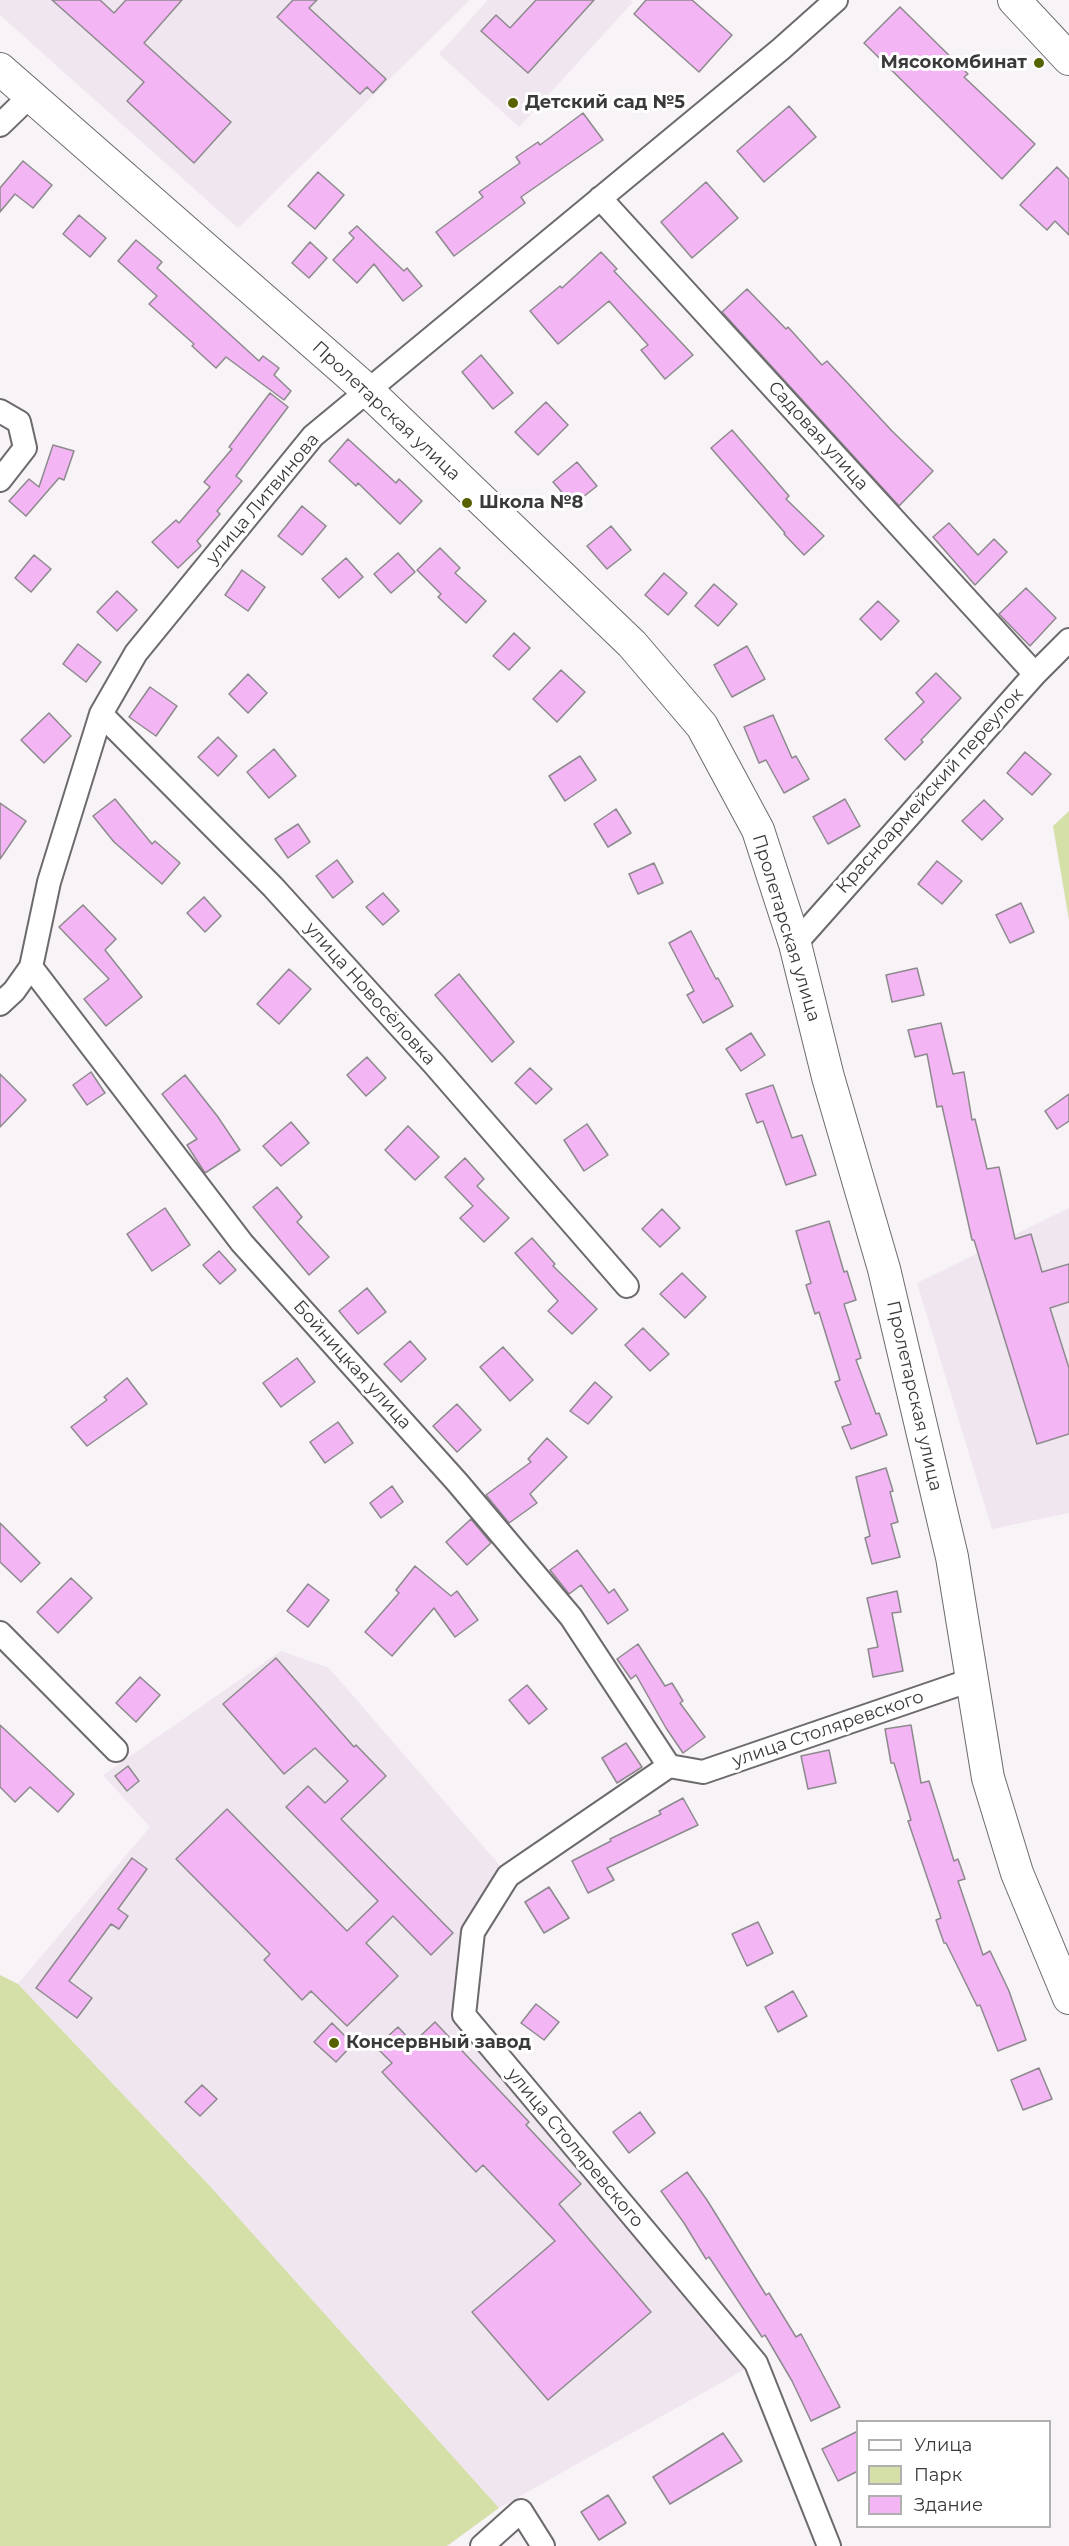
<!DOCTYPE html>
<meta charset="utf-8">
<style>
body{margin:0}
#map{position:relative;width:1069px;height:2546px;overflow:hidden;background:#f7f3f7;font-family:Montserrat,sans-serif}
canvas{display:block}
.legend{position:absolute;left:856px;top:2420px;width:195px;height:108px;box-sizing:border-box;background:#fff;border:2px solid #b1b0b1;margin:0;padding:8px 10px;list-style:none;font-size:18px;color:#3b3a3b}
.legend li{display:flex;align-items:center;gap:12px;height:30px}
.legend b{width:30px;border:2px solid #b1b0b1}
</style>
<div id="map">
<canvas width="1069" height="2546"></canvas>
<ul class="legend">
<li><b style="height:8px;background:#fff"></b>Улица</li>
<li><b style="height:16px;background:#d5dfa8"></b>Парк</li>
<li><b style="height:16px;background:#f3b5f4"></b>Здание</li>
</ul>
</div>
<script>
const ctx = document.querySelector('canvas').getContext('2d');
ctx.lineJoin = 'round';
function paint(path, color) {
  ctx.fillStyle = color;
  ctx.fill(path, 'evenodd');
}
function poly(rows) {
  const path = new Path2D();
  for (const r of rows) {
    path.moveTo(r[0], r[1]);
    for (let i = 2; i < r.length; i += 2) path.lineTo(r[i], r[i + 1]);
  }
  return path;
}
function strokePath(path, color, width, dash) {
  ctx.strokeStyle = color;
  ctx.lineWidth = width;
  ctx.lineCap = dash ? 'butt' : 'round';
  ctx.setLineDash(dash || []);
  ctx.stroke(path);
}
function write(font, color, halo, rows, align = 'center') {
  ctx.font = font + ' Montserrat,sans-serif';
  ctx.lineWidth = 6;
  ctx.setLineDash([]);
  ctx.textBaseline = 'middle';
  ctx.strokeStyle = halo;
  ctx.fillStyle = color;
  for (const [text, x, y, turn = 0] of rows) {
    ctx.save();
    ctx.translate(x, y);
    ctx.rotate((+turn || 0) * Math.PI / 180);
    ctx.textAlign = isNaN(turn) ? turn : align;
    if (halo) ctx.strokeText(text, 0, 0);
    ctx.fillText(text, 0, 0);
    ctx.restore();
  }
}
paint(poly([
 [0,0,470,0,238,228,0,15],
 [488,0,630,0,633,2,519,127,439,54],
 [1069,1208,1069,1513,992,1529,917,1283],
 [281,1651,329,1668,501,1867,466,1933,462,2015,756,2363,499,2508,209,2185,18,1984,150,1827,103,1775]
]), '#efe6ef');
paint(poly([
 [1069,811,1069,920,1053,826],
 [0,1975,18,1984,209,2185,499,2508,447,2546,0,2546]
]), '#d5dfa8');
const building = poly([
 [52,0,100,0,114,13,126,0,182,0,144,43,231,122,194,163,127,101,144,82,52,0],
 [293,0,317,0,309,8,386,79,373,93,367,87,360,94,277,17,293,0],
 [536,0,594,0,528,73,481,31,496,15,510,28,536,0],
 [646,0,692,0,732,35,699,72,634,14,646,0],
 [900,7,968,74,964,77,1035,144,1002,179,864,43,900,7],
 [789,106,816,137,764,182,737,151,789,106],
 [583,113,603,140,521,197,525,203,454,256,436,232,483,197,479,192,520,163,516,157,538,142,540,145,583,113],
 [23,161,52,185,33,208,15,194,0,212,0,188,23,161],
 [1057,167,1069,179,1069,235,1055,221,1047,230,1020,205,1057,167],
 [318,172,344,195,315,229,288,206,318,172],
 [706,182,738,218,692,258,661,222,706,182],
 [79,215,106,238,90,257,63,234,79,215],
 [357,226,404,271,407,268,422,286,403,301,374,264,357,283,333,260,354,238,349,233,357,226],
 [136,240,162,262,157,268,259,361,263,356,279,368,274,375,291,391,284,400,226,357,216,368,192,346,194,344,149,304,157,296,118,261,136,240],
 [310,242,327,258,309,278,292,263,310,242],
 [601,252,617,269,614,271,693,355,665,379,641,350,648,345,609,301,558,344,530,311,560,286,562,288,601,252],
 [747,289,786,329,788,327,822,365,827,361,892,431,933,471,899,506,722,312,747,289],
 [481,355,513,393,493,409,462,372,481,355],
 [270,393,288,407,236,476,242,481,217,511,220,514,197,541,201,546,178,568,152,542,176,520,179,523,210,487,204,482,232,449,229,447,270,393],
 [546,402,568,425,538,455,515,432,546,402],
 [732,430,789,496,786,499,824,536,804,555,784,534,785,533,711,448,732,430],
 [348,439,396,483,399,479,422,501,400,524,358,483,356,486,329,461,348,439],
 [53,445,74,451,64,480,59,478,26,516,9,501,29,479,39,487,53,445],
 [577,462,597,486,573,505,553,482,577,462],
 [302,506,326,526,302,555,278,536,302,506],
 [949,523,978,555,994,539,1007,552,975,585,933,537,949,523],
 [611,526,631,550,607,569,587,546,611,526],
 [440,548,460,568,455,573,486,601,466,623,438,597,441,594,417,570,440,548],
 [398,553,415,572,391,593,374,574,398,553],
 [34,555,51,569,31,592,15,578,34,555],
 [346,558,363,577,339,598,322,579,346,558],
 [242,570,265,587,248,611,225,595,242,570],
 [664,573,687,593,668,615,645,595,664,573],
 [714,584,737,604,718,626,695,606,714,584],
 [1026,588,1056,618,1030,646,999,614,1026,588],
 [117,591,137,610,117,631,97,612,117,591],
 [878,601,899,621,881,640,860,619,878,601],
 [514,633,530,648,509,670,493,656,514,633],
 [78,644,101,662,86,682,63,664,78,644],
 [747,646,765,679,732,697,714,665,747,646],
 [561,670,585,692,557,722,533,699,561,670],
 [936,673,961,698,921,740,923,742,905,760,885,739,924,702,916,693,936,673],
 [248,674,267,693,248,713,229,694,248,674],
 [150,687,177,706,156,736,129,717,150,687],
 [49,713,71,736,44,763,21,740,49,713],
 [773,715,792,758,796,756,809,779,784,793,766,760,759,763,744,727,773,715],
 [218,737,237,756,218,776,198,757,218,737],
 [274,749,296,776,269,798,247,772,274,749],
 [1025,752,1051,774,1032,795,1007,773,1025,752],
 [580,756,596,780,565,801,549,776,580,756],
 [115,799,152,844,155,841,180,863,162,884,114,842,93,816,115,799],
 [845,799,860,826,828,844,813,817,845,799],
 [984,800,1003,819,982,840,962,821,984,800],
 [0,803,26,821,0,859,0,803],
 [616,809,631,833,608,847,594,824,616,809],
 [298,824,310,842,288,858,275,839,298,824],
 [337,860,353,882,333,898,316,876,337,860],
 [937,861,962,881,942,904,918,884,937,861],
 [654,863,663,883,638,894,629,874,654,863],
 [383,893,399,911,383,925,366,907,383,893],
 [204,897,221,916,205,932,187,913,204,897],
 [1021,903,1034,932,1010,943,996,915,1021,903],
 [83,905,116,939,105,950,142,997,106,1026,84,999,109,979,59,927,83,905],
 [691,931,716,979,718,978,733,1006,703,1023,687,995,694,991,669,943,691,931],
 [917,968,924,995,892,1002,886,975,917,968],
 [289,969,311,989,279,1024,257,1004,289,969],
 [459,974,514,1042,492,1062,435,995,459,974],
 [941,1023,953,1074,964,1072,972,1120,975,1119,987,1169,999,1167,1015,1239,1031,1234,1042,1272,1069,1264,1069,1302,1050,1308,1069,1368,1069,1434,1037,1444,974,1240,972,1240,942,1106,937,1107,927,1054,915,1057,908,1030,941,1023],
 [751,1033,765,1055,741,1071,726,1049,751,1033],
 [367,1057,386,1078,366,1096,347,1075,367,1057],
 [530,1068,552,1089,536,1104,515,1083,530,1068],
 [91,1072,105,1093,87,1105,73,1085,91,1072],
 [0,1074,26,1100,0,1127,0,1074],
 [185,1075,218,1117,240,1150,205,1173,187,1145,197,1139,162,1094,185,1075],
 [773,1085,792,1138,802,1135,816,1175,786,1185,763,1121,757,1123,746,1094,773,1085],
 [1069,1094,1069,1121,1057,1129,1045,1111,1069,1094],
 [291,1122,309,1143,281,1166,263,1146,291,1122],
 [587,1124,608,1155,584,1171,564,1140,587,1124],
 [408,1126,439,1157,415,1180,385,1150,408,1126],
 [465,1158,484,1179,477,1186,509,1218,484,1242,460,1218,473,1206,445,1177,465,1158],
 [277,1187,302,1217,297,1222,329,1257,309,1275,253,1207,277,1187],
 [165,1208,190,1245,152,1271,127,1234,165,1208],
 [662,1209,680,1228,660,1247,642,1229,662,1209],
 [829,1221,844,1272,847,1271,856,1300,844,1304,861,1358,856,1360,876,1414,879,1413,887,1435,851,1449,842,1427,851,1424,835,1382,840,1380,819,1312,815,1314,806,1285,811,1283,796,1231,829,1221],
 [532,1238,555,1264,553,1266,597,1309,572,1334,548,1311,558,1301,515,1253,532,1238],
 [219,1251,236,1270,220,1284,203,1265,219,1251],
 [682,1273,706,1297,685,1318,660,1294,682,1273],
 [367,1288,386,1312,358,1334,339,1311,367,1288],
 [643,1328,669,1354,650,1371,625,1345,643,1328],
 [410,1341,426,1359,401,1382,384,1364,410,1341],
 [503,1347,533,1380,510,1401,480,1367,503,1347],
 [297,1358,315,1382,281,1407,263,1383,297,1358],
 [127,1378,147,1404,87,1446,71,1427,107,1400,104,1397,127,1378],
 [595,1382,612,1397,588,1424,570,1411,595,1382],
 [457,1404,481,1430,457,1452,433,1426,457,1404],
 [338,1422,353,1443,325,1463,310,1442,338,1422],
 [547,1438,567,1457,530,1494,537,1503,509,1523,486,1495,531,1462,528,1459,547,1438],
 [886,1468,893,1491,890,1492,898,1522,891,1524,900,1557,872,1564,865,1538,870,1536,856,1477,886,1468],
 [392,1486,403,1502,381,1518,370,1503,392,1486],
 [471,1519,491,1543,467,1565,446,1542,471,1519],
 [0,1523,40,1563,21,1582,0,1562,0,1523],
 [577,1550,609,1593,614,1589,628,1610,608,1624,581,1585,569,1594,550,1570,577,1550],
 [415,1566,451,1596,457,1591,478,1620,455,1637,434,1608,392,1656,365,1632,399,1593,396,1590,415,1566],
 [71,1578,92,1598,58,1633,37,1612,71,1578],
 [308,1584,329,1600,308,1627,287,1611,308,1584],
 [897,1591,901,1612,892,1613,903,1671,873,1677,868,1649,878,1647,867,1598,897,1591],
 [638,1644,665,1686,672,1683,683,1701,680,1703,705,1737,683,1753,666,1728,636,1675,631,1679,617,1659,638,1644],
 [276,1658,354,1747,356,1745,386,1776,341,1819,453,1933,431,1955,393,1916,366,1943,398,1976,347,2026,311,1991,302,2000,264,1960,270,1954,176,1859,227,1809,347,1931,378,1901,286,1807,308,1786,325,1803,348,1781,315,1748,284,1774,223,1704,276,1658],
 [140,1677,160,1695,136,1722,116,1703,140,1677],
 [527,1685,547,1709,529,1724,509,1700,527,1685],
 [0,1725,74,1794,58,1812,30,1787,15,1802,0,1787,0,1725],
 [911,1725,921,1783,929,1781,954,1861,958,1859,965,1879,958,1881,983,1955,990,1951,1009,1991,1026,2040,998,2051,980,2005,977,2006,946,1943,944,1943,936,1920,941,1918,908,1821,911,1820,894,1763,891,1763,885,1729,911,1725],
 [626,1743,642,1767,617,1783,602,1758,626,1743],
 [829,1750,836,1783,808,1789,801,1756,829,1750],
 [128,1766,139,1781,127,1791,115,1776,128,1766],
 [683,1798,698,1825,607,1868,614,1880,588,1893,572,1861,611,1841,610,1839,661,1814,659,1811,683,1798],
 [132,1858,147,1869,118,1909,128,1916,119,1929,111,1924,69,1981,92,1998,77,2018,36,1988,132,1858],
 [549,1887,569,1918,544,1933,525,1902,549,1887],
 [758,1922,773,1953,747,1966,732,1934,758,1922],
 [793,1991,807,2016,778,2032,765,2007,793,1991],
 [536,2004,559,2022,544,2040,521,2023,536,2004],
 [435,2022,529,2122,526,2125,581,2184,559,2204,651,2312,548,2400,472,2312,555,2241,483,2165,476,2172,382,2072,392,2063,376,2047,398,2027,413,2043,435,2022],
 [332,2023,353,2044,336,2062,314,2042,332,2023],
 [1039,2068,1052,2099,1023,2110,1011,2080,1039,2068],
 [202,2085,217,2099,200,2116,185,2102,202,2085],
 [640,2112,655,2133,629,2153,613,2132,640,2112],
 [687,2172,707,2200,766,2295,769,2293,796,2337,801,2334,840,2407,811,2421,792,2381,765,2335,762,2337,709,2257,706,2259,684,2223,661,2191,687,2172],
 [858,2431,858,2471,838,2481,822,2449,858,2431],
 [723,2433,742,2461,670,2504,653,2477,723,2433],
 [608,2495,626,2523,599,2540,581,2512,608,2495]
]);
paint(building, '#f3b5f4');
strokePath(building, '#8d8a8d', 1.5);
const minor = poly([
 [0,125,30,96],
 [600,198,1035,674],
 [0,411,19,422,25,448,0,480],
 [101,714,273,887,433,1063,627,1286],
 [795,944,1035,674,1069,640],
 [31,967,242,1243,457,1482,571,1617,669,1766],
 [0,1004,14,991,31,967,49,882,101,714,136,653,313,436,781,49,836,0],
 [0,1633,116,1750],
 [482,2546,521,2511,543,2546],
 [829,2546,756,2363,464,2015,473,1932,508,1876,669,1766,703,1772,974,1679]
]);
const secondary = poly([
 [1014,0,1069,59],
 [0,69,367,390,632,644,702,726,758,830,795,944,828,1077,884,1269,952,1557,988,1778,1017,1873,1069,1998]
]);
strokePath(minor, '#6d6a6d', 26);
strokePath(secondary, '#6d6a6d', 34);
strokePath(minor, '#fff', 22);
strokePath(secondary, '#fff', 32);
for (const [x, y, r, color] of [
 [1039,63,6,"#586100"],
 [513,103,6,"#586100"],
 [467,503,6,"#586100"],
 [334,2043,6,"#586100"]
]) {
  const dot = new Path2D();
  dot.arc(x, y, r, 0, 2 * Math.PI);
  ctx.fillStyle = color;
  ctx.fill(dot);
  strokePath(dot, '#fff', 2);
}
write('bold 18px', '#3b3a3b', '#fff', [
 ["Мясокомбинат",1027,63,"right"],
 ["Детский сад №5",525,103],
 ["Школа №8",479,503],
 ["Консервный завод",346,2043]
], 'left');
write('18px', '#3b3a3b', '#fff', [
 ["Пролетарская улица",386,411,43],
 ["Садовая улица",818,436,48],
 ["улица Литвинова",263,499,-50],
 ["Красноармейский переулок",930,791,-48],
 ["Пролетарская улица",786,928,73],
 ["улица Новосёловка",370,994,48],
 ["Бойницкая улица",352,1365,48],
 ["Пролетарская улица",914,1396,77],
 ["улица Столяревского",828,1729,-19],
 ["улица Столяревского",575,2148,50]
]);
</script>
